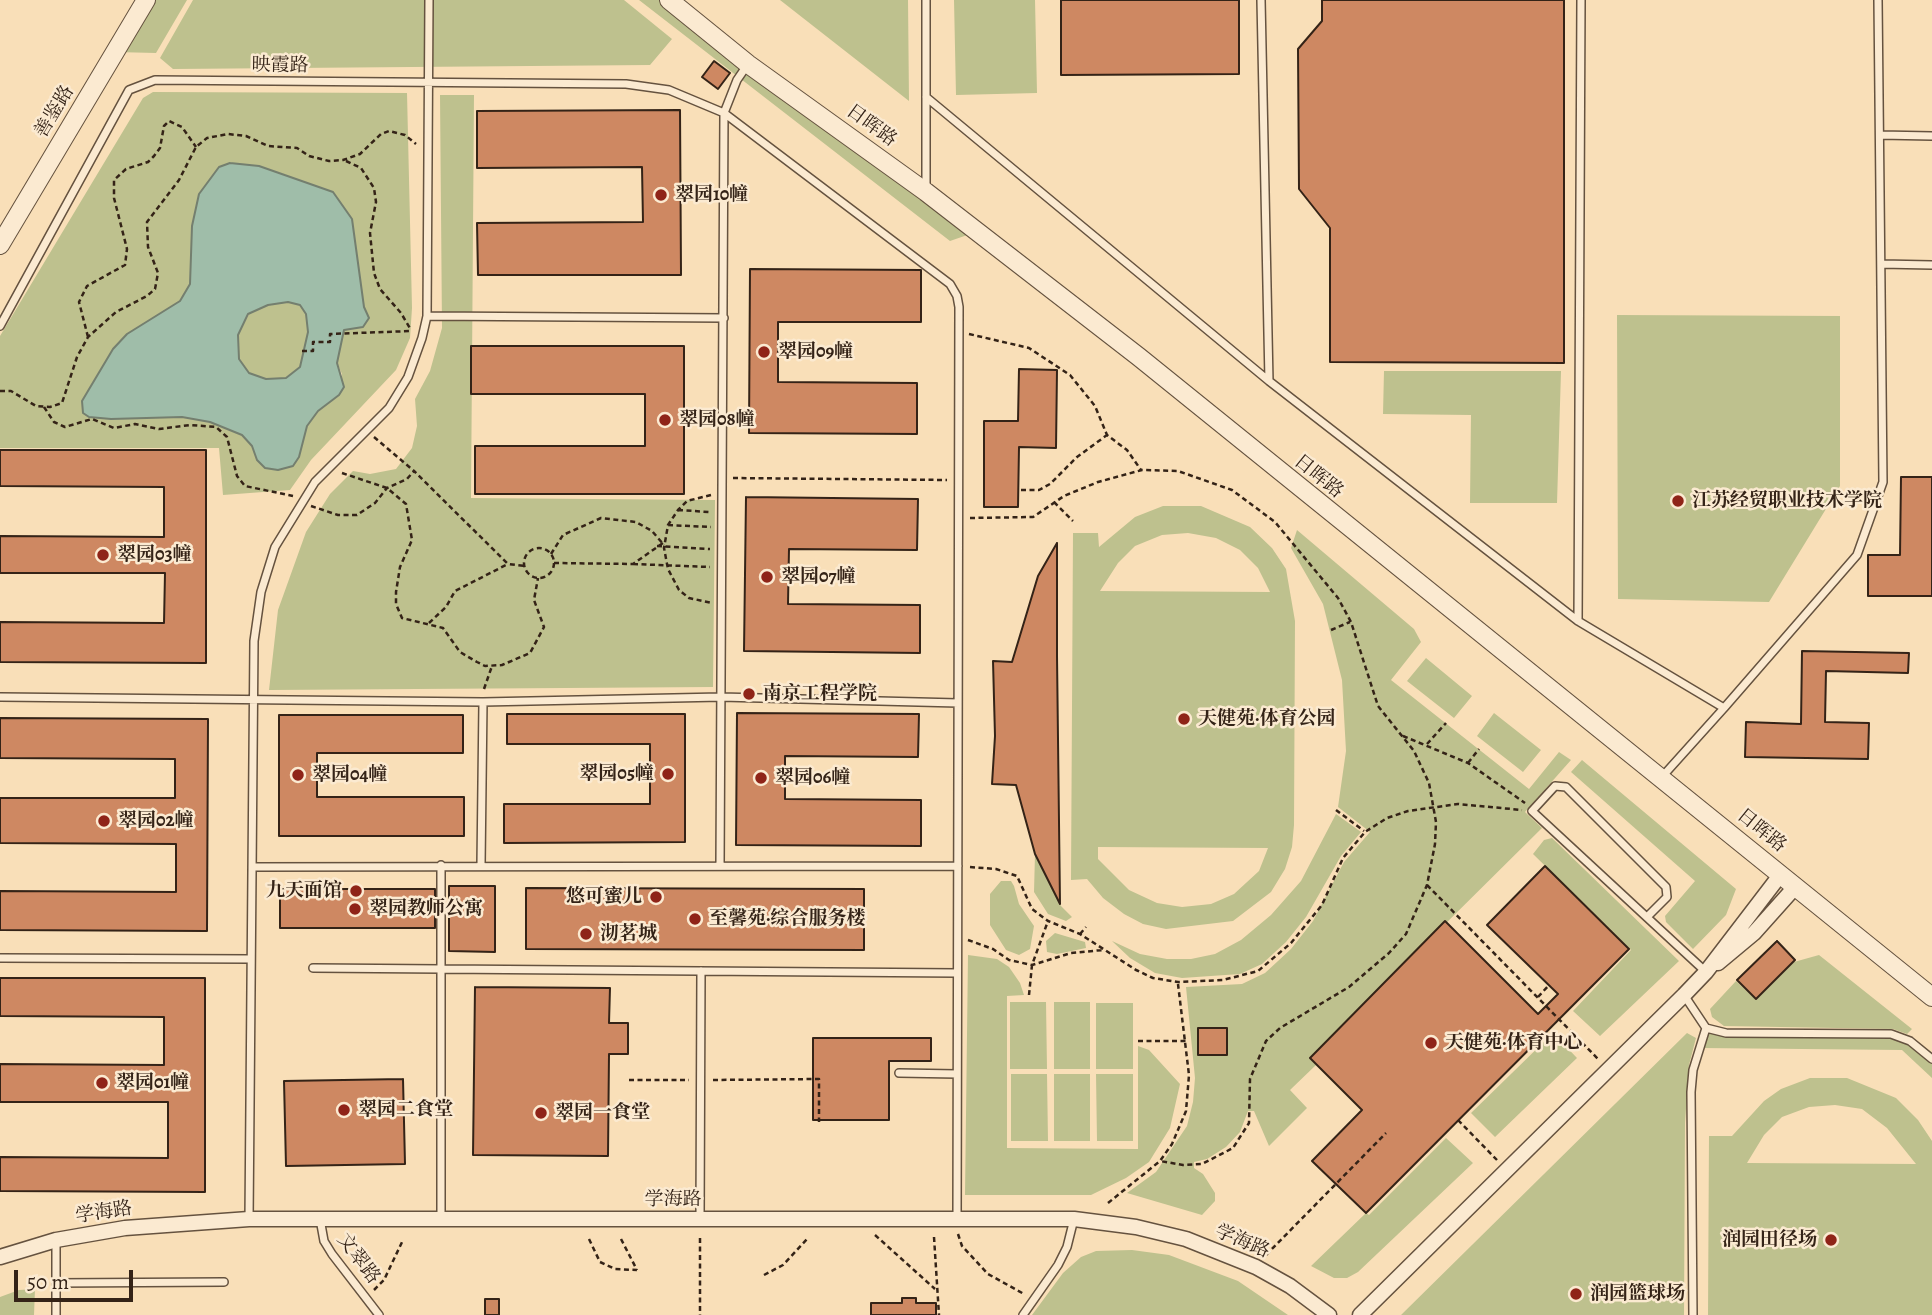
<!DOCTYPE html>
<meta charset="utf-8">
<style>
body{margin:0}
#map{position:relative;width:1932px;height:1315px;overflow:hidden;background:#f9dfb8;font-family:Alegreya,serif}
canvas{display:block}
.scale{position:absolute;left:14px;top:1270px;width:119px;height:32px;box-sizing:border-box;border:4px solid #342317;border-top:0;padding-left:9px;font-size:21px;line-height:24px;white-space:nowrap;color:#342317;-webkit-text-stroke:5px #fbead1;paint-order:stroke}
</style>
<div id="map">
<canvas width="1932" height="1315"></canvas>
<div class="scale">50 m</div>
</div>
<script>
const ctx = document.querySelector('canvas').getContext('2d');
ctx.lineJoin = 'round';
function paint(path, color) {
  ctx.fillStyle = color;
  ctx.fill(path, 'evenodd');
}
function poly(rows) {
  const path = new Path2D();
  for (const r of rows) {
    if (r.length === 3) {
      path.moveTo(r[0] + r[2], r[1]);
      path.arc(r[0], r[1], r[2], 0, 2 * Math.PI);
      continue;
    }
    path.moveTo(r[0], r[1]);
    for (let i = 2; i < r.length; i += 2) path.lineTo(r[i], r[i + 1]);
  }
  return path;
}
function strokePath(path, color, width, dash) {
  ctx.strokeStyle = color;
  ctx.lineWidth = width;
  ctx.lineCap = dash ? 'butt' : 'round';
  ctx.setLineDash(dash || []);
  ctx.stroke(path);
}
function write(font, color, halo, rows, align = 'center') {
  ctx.font = font + ' Alegreya,"Noto Serif SC",serif';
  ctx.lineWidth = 5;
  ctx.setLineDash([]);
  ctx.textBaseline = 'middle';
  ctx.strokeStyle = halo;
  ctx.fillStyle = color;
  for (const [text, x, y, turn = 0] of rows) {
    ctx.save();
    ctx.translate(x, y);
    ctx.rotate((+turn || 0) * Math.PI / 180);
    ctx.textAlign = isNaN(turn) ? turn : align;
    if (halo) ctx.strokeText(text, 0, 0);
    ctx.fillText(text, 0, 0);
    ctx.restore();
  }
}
paint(poly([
 [146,0,187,0,156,53,115,52],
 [193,0,624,0,672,39,650,65,173,69,160,58],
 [639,0,669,0,976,232,950,241],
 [780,0,908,0,909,101],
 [954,0,1035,0,1037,93,956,95],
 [153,92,407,93,412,308,410,338,396,370,311,460,290,490,223,495,219,448,0,448,0,336,143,98],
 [230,163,259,166,286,175,352,219,364,307,369,318,363,327,344,330,338,348,337,363,342,374,339,395,318,411,307,426,299,457,257,460,252,446,242,435,210,422,182,417,111,419,83,413,82,401,113,349,127,334,180,301,190,284,192,226],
 [440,95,474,95,471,498,715,500,713,687,269,690,278,610,306,532,330,494,353,471,370,474,396,469,412,448,417,426,415,399,430,371,442,328],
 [288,302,300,305,306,314,308,332,300,367,286,378,266,379,249,373,239,359,238,335,249,314,268,305],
 [1617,315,1840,316,1840,486,1769,602,1618,599],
 [1384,371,1561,371,1557,503,1470,503,1471,415,1383,414],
 [1163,506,1201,506,1250,527,1272,548,1286,569,1295,621,1294,825,1292,847,1285,869,1271,892,1233,921,1166,929,1143,924,1124,914,1103,898,1087,879,1071,880,1073,533,1098,533,1099,547,1135,517],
 [1188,533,1216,538,1240,550,1258,568,1270,592,1100,591,1118,563,1135,546,1162,535],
 [1098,847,1268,848,1259,871,1234,894,1211,904,1182,907,1157,903,1129,890,1098,859],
 [1297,530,1414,629,1421,642,1391,680,1529,789,1559,752,1571,760,1525,812,1542,828,1310,1058,1316,1065,1290,1090,1307,1108,1269,1146,1254,1111,1248,1111,1240,1132,1226,1147,1207,1159,1194,1162,1194,1168,1203,1174,1215,1193,1215,1201,1202,1215,1127,1193,1156,1172,1187,1126,1193,1102,1195,1078,1186,987,1242,984,1265,973,1291,949,1313,921,1344,862,1370,832,1338,807,1346,751,1342,680,1323,604,1291,548],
 [1426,658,1472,696,1454,718,1407,681],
 [1494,713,1541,750,1523,772,1477,736],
 [1582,760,1736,889,1726,915,1693,949,1666,922,1665,916,1695,881,1571,772],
 [1336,814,1361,832,1341,856,1306,917,1286,942,1262,964,1240,974,1182,978,1155,973,1130,958,1112,941,1140,954,1167,959,1191,959,1215,954,1241,940,1271,915,1301,881],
 [1552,838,1679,961,1600,1036,1573,1011,1631,950,1533,854,1544,840],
 [1035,854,1061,906,1072,917,1066,921,1048,914,1034,892],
 [1001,881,1011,881,1014,886,1019,904,1034,926,1030,949,1019,955,1006,950,990,925,990,894],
 [1055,933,1085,942,1086,948,1057,954,1047,952,1046,941],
 [968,955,997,959,1009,967,1020,983,1024,995,1007,996,1007,1148,1138,1149,1138,1046,1149,1050,1180,1084,1170,1128,1149,1162,1126,1178,1091,1195,965,1195],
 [1819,955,1912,1029,1907,1034,1893,1029,1724,1026,1712,1017,1710,1009,1736,981,1756,1000,1794,962],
 [1010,1002,1046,1002,1047,1069,1010,1069],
 [1054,1002,1090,1002,1090,1069,1054,1069],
 [1096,1003,1133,1003,1133,1069,1096,1069],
 [1706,1028,1726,1033,1891,1034,1910,1041,1932,1059,1932,1078,1902,1050,1701,1048],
 [1553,1033,1577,1058,1495,1137,1471,1113],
 [1687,1033,1696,1038,1689,1065,1685,1123,1684,1315,1401,1315],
 [1011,1074,1047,1074,1048,1141,1011,1141],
 [1054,1074,1090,1074,1090,1141,1054,1141],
 [1096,1074,1133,1074,1133,1141,1097,1141],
 [1810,1078,1847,1078,1896,1098,1918,1120,1932,1141,1932,1315,1708,1315,1709,1136,1732,1136,1764,1101,1781,1089],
 [1835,1105,1862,1109,1887,1128,1916,1164,1747,1163,1764,1135,1782,1117,1809,1107],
 [1446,1138,1473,1163,1358,1272,1347,1278,1334,1278,1311,1266,1366,1213,1369,1215],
 [1132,1250,1169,1255,1238,1281,1288,1315,1032,1315,1063,1273,1081,1257,1096,1251],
 [35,1289,34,1315,0,1315,0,1297,19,1290]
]), '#bec18e');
const water = poly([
 [230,163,259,166,333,192,352,219,364,307,369,318,363,327,344,330,337,363,344,387,339,395,318,411,307,426,299,457,293,466,278,470,265,468,257,460,252,446,242,435,210,422,182,417,111,419,89,417,83,413,82,401,113,349,127,334,180,301,190,284,192,226,199,194,219,167,230,163],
 [288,302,300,305,306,314,308,332,300,367,286,378,266,379,249,373,239,359,238,335,248,314,268,305,288,302]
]);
paint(water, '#9fbda9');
strokePath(water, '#747f6f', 2);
const building = poly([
 [1061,0,1239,0,1239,74,1061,75,1061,0],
 [1322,0,1564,0,1564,363,1330,362,1330,228,1299,189,1298,49,1322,21,1322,0],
 [714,61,730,73,718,89,702,77,714,61],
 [680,110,681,275,478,275,477,223,643,222,642,167,477,168,477,111,680,110],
 [750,269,921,270,921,322,778,322,778,382,917,383,917,434,749,433,750,269],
 [471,346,684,346,684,494,475,494,475,446,645,446,645,394,471,394,471,346],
 [1019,369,1057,370,1056,448,1019,447,1018,507,984,507,984,421,1018,421,1019,369],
 [0,450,206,450,206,663,0,662,0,622,164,623,165,573,0,573,0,536,164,537,164,487,0,486,0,450],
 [1901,477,1932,477,1932,596,1868,596,1868,555,1900,555,1901,477],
 [746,497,918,499,917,550,789,549,788,604,920,605,920,653,744,651,746,497],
 [1057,543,1057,656,1060,904,1035,854,1016,785,992,784,995,736,993,661,1012,662,1038,576,1057,543],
 [1802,651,1909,653,1908,673,1826,671,1825,722,1869,723,1868,759,1745,757,1746,722,1801,724,1802,651],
 [737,713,919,714,918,757,785,756,785,799,921,800,921,846,736,845,737,713],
 [507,714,685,714,685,842,504,843,504,804,650,804,650,744,507,744,507,714],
 [279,715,463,715,463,753,317,753,317,797,464,797,464,836,279,836,279,715],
 [0,718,208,719,207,931,0,930,0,891,176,892,176,844,0,843,0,798,175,798,175,759,0,758,0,718],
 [1545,866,1629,949,1366,1213,1312,1161,1362,1110,1310,1058,1445,921,1538,1014,1558,994,1487,925,1545,866],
 [449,886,495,886,495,952,449,951,449,886],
 [526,888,864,889,864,950,526,949,526,888],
 [280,889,435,889,435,928,280,928,280,889],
 [1777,941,1795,960,1756,999,1737,980,1777,941],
 [0,978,205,978,205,1192,0,1191,0,1157,168,1158,168,1102,0,1102,0,1064,164,1065,164,1017,0,1016,0,978],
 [475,987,610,988,609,1023,628,1023,628,1054,609,1054,608,1156,473,1155,475,987],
 [1198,1028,1227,1028,1227,1055,1198,1055,1198,1028],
 [813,1038,931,1038,931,1061,889,1061,889,1120,813,1120,813,1038],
 [403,1079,405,1164,286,1166,284,1081,403,1079],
 [902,1298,916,1298,916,1303,936,1303,936,1315,871,1315,871,1303,902,1303,902,1298],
 [485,1299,499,1299,499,1315,485,1315,485,1299]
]);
paint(building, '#ce8862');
strokePath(building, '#342317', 2);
const service = poly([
 [926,0,926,188],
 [926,97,1269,381,1261,0],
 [1880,135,1932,136],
 [1881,264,1932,265],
 [427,316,724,318],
 [0,326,129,90,155,80,626,84,669,90,724,113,950,284,957,296,959,307,957,1220],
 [1269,381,1578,621,1724,708,1857,555,1883,482,1878,0],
 [1578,621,1581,0],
 [0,697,483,702,721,697,958,703],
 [1661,778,1724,708],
 [481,865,483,702],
 [720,865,724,113,737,80,748,64],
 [252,867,958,866],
 [1647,917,1667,897,1666,887,1566,787,1555,786,1532,811,1706,972],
 [0,958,251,959],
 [313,968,957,973],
 [1684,995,1706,1028,1726,1033,1891,1034,1910,1041,1932,1059],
 [899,1073,957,1074],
 [249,1219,254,641,261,592,275,547,315,482,389,408,408,377,422,338,427,316,429,0],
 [320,1219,324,1241,332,1254,379,1315],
 [441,1219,441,865],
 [700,1219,701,971],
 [56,1283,224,1282],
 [56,1315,56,1240],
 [1023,1315,1058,1265,1067,1247,1074,1219],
 [1693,1315,1691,1092,1693,1070,1706,1028]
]);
const minor = poly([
 [1718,963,1754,933,1796,886],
 [0,1257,56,1240,125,1228,249,1219,1074,1219,1136,1227,1186,1239,1256,1267,1290,1286,1329,1315],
 [1360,1315,1684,995,1706,972,1781,874]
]);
const tertiary = poly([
 [669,0,748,64,926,192,1139,357,1932,997],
 [0,245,146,0]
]);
strokePath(service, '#65523f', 10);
strokePath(minor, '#65523f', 17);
strokePath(tertiary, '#65523f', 20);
strokePath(poly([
 [346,161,361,168,374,188,376,202,370,233,374,273,380,289,401,313,411,330],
 [969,334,1029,348,1070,375,1095,406,1107,435,1127,450,1141,470],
 [88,337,79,302,87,286,125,265,127,249,114,198,114,180,126,169,148,162,154,156,160,148,164,126,169,121,182,127,196,147],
 [302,351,313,351,313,342,330,342,330,334,411,331],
 [0,391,11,391,36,406,50,407,62,403,77,357,88,337,116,312,147,296,155,289,158,273,148,247,147,222,179,180,196,147,207,138,228,134,246,136,268,146,297,148,309,156,329,161,343,160,360,154,381,134,389,131,405,135,416,144],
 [44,407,54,422,65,427,92,419,114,428,135,424,159,429,190,425,216,427,227,437,237,476,245,486,293,496],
 [374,437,414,471],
 [342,473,387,488,406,504,412,540,400,567,396,592,396,604,402,618,443,628,460,652,477,662,485,666,502,665,530,653,544,627,534,600,538,578],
 [733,478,947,480],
 [1021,490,1039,490,1050,484,1077,457,1107,435],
 [711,495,687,501,678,510,668,525,664,548,668,569,679,590,689,598,712,603],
 [1054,502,1073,521],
 [311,506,338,515,357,515,375,503,387,488,407,479,414,471,508,564,525,566],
 [678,510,709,512],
 [970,518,1033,517,1064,496,1098,482,1142,470,1178,471,1232,490,1275,522,1338,598,1351,622,1378,706,1414,751,1429,783,1436,822,1435,844,1427,885,1406,934,1389,953,1349,987,1280,1028,1266,1041,1250,1079,1249,1123,1233,1148,1202,1164,1183,1165,1160,1161],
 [668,525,711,527],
 [657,546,710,549],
 [539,563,15],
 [551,554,563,535,601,518,636,522,652,531,664,545],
 [554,563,633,564,663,543],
 [633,564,710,567],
 [429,623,446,607,455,591,508,564],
 [1331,630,1350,622],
 [484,689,492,666],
 [1403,736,1468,763,1525,803],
 [1427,744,1446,723],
 [1468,763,1479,749],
 [1336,810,1364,831],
 [970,867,996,869,1017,876,1032,909,1048,921,1080,934,1136,970,1153,978,1178,982,1223,980,1258,971,1291,943,1322,905,1343,858,1365,832,1387,818,1408,811,1458,804,1522,810],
 [1427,885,1599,1060],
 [1080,934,1086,927],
 [968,940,993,949,1009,960,1032,965,1071,953,1103,950],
 [1029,995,1032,965,1048,921],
 [1538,997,1549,985],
 [1138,1041,1186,1041],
 [629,1080,689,1080],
 [713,1080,819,1079,819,1122],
 [1458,1120,1497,1160],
 [1108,1203,1160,1161,1172,1144,1186,1111,1189,1075,1178,984],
 [958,1234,962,1246,988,1274,1024,1294],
 [875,1235,935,1289],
 [934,1237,939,1315],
 [700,1238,700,1315],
 [589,1239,600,1262,615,1269,637,1270],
 [621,1239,637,1270],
 [1266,1255,1386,1133],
 [764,1275,783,1265,808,1238],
 [374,1290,384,1280,403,1240]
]), '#342317', 2.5, [5, 3.5]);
strokePath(service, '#fbead1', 7);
strokePath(minor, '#fbead1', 14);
strokePath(tertiary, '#fbead1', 18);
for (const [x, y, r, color] of [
 [661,195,7,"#8f2418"],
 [764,352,7,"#8f2418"],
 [665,420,7,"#8f2418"],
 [1678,501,7,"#8f2418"],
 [103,555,7,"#8f2418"],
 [767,577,7,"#8f2418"],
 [749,694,7,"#8f2418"],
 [1184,719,7,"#8f2418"],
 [668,774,7,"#8f2418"],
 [298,775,7,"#8f2418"],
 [761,778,7,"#8f2418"],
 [104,821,7,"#8f2418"],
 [356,891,7,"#8f2418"],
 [656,897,7,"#8f2418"],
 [355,909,7,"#8f2418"],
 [695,919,7,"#8f2418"],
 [586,934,7,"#8f2418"],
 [1431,1043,7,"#8f2418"],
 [102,1083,7,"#8f2418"],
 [344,1110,7,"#8f2418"],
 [541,1113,7,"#8f2418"],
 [1831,1240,7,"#8f2418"],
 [1576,1294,7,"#8f2418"]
]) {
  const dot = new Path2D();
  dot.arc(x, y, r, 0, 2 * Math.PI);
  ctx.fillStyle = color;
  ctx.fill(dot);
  strokePath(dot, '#fbead1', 2.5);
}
write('19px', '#342317', '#fbead1', [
 ["映霞路",280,66,1],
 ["善鉴路",55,112,-59],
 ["日晖路",871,126,36],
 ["日晖路",1318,477,39],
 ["日晖路",1761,831,39],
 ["学海路",673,1200],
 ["学海路",104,1213,-9],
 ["学海路",1242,1242,23],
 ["文翠路",358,1259,53]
]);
write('bold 19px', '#342317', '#fbead1', [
 ["翠园10幢",675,195],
 ["翠园09幢",778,352],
 ["翠园08幢",679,420],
 ["江苏经贸职业技术学院",1692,501],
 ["翠园03幢",117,555],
 ["翠园07幢",781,577],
 ["南京工程学院",763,694],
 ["天健苑·体育公园",1198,719],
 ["翠园05幢",654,774,"right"],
 ["翠园04幢",312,775],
 ["翠园06幢",775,778],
 ["翠园02幢",118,821],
 ["九天面馆",342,891,"right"],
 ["悠可蜜儿",642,897,"right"],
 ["翠园教师公寓",369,909],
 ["至馨苑·综合服务楼",709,919],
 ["沏茗城",600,934],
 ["天健苑·体育中心",1445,1043],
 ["翠园01幢",116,1083],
 ["翠园二食堂",358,1110],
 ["翠园一食堂",555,1113],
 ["润园田径场",1817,1240,"right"],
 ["润园篮球场",1590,1294]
], 'left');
</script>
